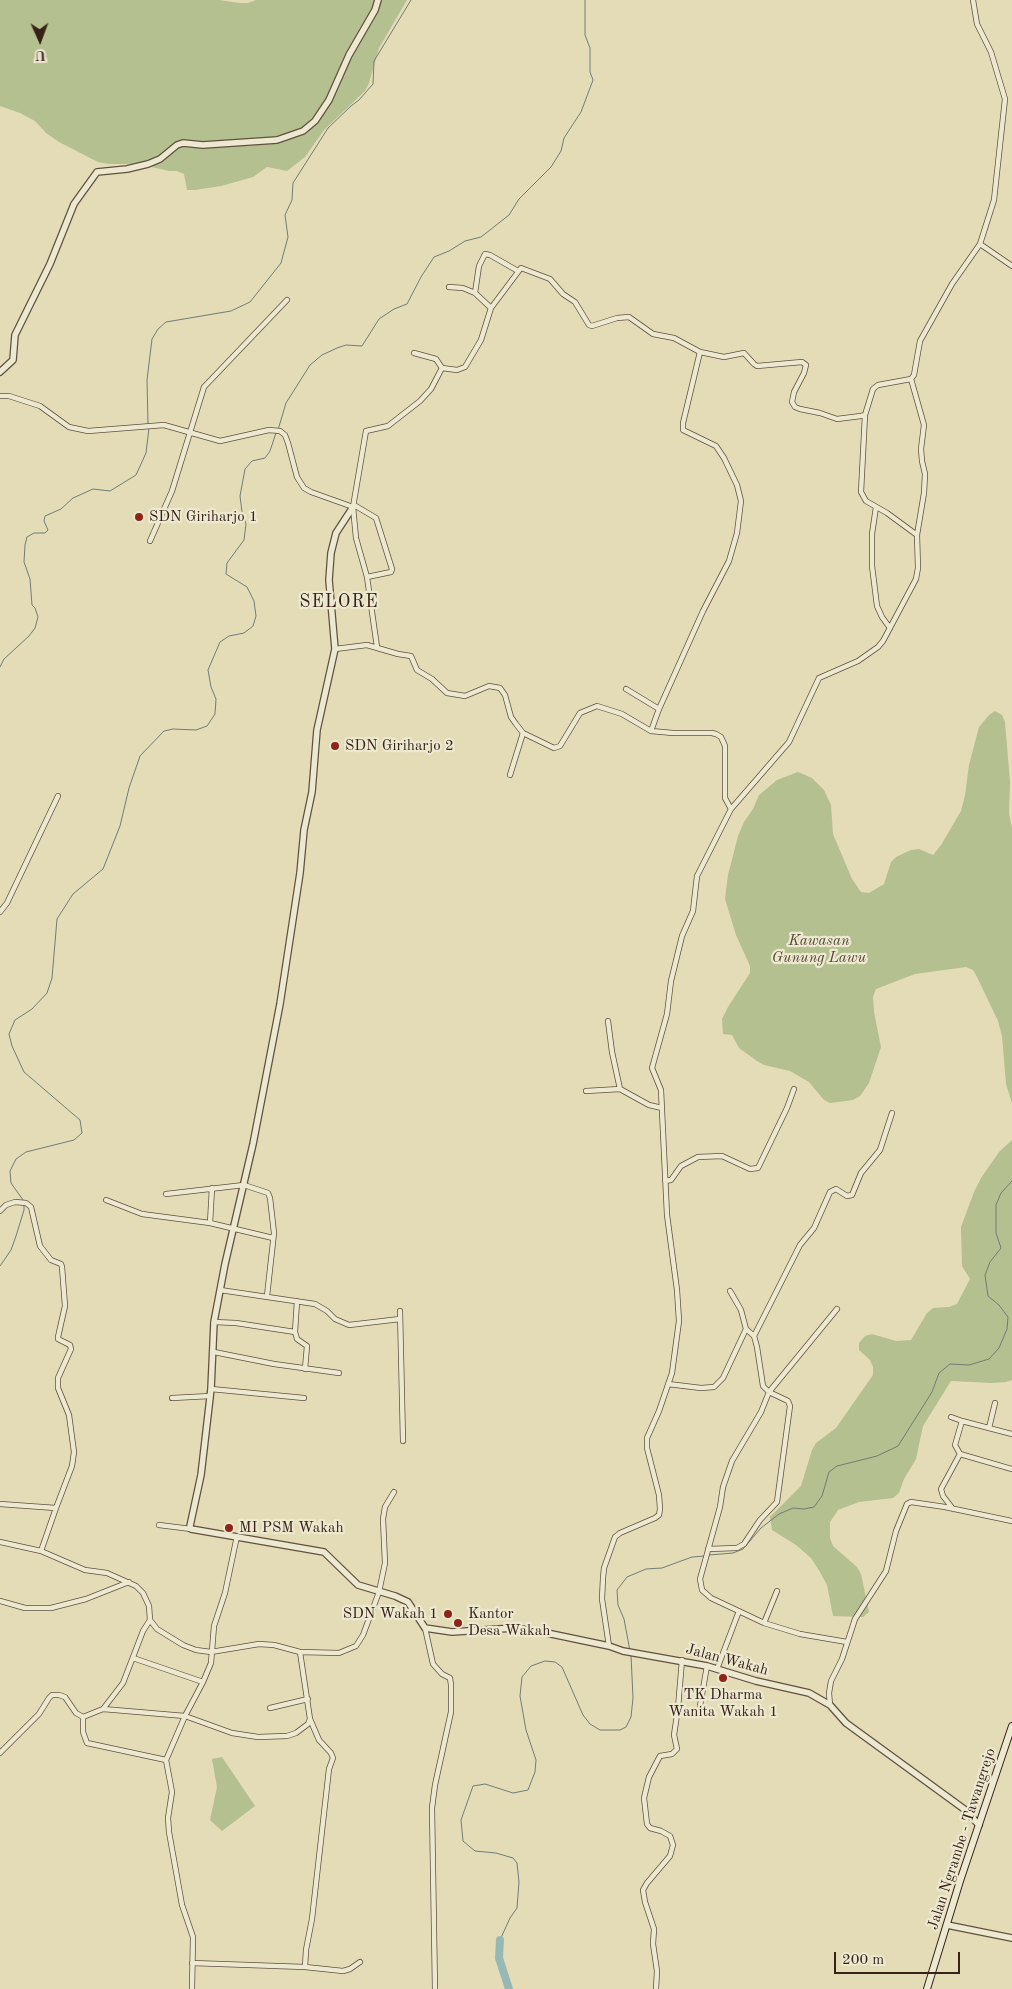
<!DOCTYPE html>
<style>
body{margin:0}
#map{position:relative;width:1012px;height:1989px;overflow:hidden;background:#e4dbb7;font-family:"Old Standard TT",serif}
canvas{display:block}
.north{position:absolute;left:15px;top:15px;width:50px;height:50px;-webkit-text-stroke:4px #ede8d0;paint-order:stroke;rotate:178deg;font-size:14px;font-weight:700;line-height:20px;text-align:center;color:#372118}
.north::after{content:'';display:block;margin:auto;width:18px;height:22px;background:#372118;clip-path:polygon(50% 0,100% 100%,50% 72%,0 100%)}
.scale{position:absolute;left:834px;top:1952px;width:126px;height:22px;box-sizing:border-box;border:2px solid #372118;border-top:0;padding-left:6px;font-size:15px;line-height:18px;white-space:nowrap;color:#372118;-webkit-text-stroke:4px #ede8d0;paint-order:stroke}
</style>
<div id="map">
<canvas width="1012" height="1989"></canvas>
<div class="north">U</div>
<div class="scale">200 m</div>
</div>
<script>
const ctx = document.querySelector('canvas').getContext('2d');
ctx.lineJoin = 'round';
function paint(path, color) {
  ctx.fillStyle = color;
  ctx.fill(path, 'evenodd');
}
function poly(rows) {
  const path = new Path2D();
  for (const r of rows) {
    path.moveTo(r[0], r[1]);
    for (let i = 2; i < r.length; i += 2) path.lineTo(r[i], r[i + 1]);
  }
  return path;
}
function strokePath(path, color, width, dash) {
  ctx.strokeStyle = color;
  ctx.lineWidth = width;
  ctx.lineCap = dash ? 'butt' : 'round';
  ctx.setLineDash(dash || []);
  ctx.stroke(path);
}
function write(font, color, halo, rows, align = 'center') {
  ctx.font = font + ' "Old Standard TT",serif';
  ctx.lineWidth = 4.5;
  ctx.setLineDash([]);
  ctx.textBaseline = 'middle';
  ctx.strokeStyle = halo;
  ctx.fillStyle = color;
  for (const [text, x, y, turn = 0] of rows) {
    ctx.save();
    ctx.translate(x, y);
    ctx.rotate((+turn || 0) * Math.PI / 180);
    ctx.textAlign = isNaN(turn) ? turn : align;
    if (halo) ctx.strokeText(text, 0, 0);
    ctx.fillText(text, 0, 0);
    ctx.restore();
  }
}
paint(poly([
 [0,0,219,0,240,3,248,3,256,0,407,0,379,48,369,83,365,91,324,130,305,157,287,171,267,167,253,177,221,186,195,190,187,190,184,174,177,171,169,171,139,164,108,164,98,162,59,142,46,133,35,121,20,113,0,106],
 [995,711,1002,715,1005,722,1010,782,1009,813,1012,828,1012,1103,1006,1084,1002,1036,998,1021,977,977,973,970,966,967,915,974,876,989,873,997,874,1012,881,1047,869,1083,860,1096,853,1100,830,1103,824,1100,809,1082,790,1071,764,1065,757,1061,739,1048,732,1035,723,1034,722,1019,728,1007,750,973,750,966,736,935,725,899,728,875,738,836,744,822,753,809,759,795,777,780,798,772,812,778,824,790,831,805,833,834,852,879,861,892,869,893,884,884,891,862,896,857,911,850,919,849,933,855,941,845,961,811,965,795,969,765,979,727,989,715],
 [1012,1140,1012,1380,1006,1382,992,1383,951,1381,923,1426,916,1459,904,1479,899,1493,893,1498,859,1502,838,1510,830,1522,830,1538,833,1546,857,1567,861,1574,869,1612,863,1617,833,1616,827,1585,820,1572,811,1558,796,1545,772,1530,770,1517,801,1486,812,1450,816,1443,836,1428,873,1375,873,1367,870,1360,859,1350,859,1343,865,1336,872,1334,896,1341,911,1340,927,1313,933,1308,949,1307,957,1304,970,1279,962,1266,961,1227,974,1192,981,1178,999,1152],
 [222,1757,255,1806,222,1831,210,1820,217,1787,212,1759]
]), '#b4c08f');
strokePath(poly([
 [148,424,147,380,152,339,158,329,166,322,231,311,250,302,281,263,288,237,285,215,292,200,293,183,328,128,351,106,359,100,373,84,374,61,411,0],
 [278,430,286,403,310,365,322,355,337,348,346,345,362,346,379,319,394,309,407,304,421,277,434,257,449,251,465,241,481,237,490,230,509,215,519,199,551,167,561,151,564,138,581,112,593,80,590,72,590,48,585,35,585,0],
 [0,667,4,659,29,636,35,628,38,617,35,608,32,605,30,579,24,562,25,545,27,537,34,533,45,533,48,530,44,521,45,516,61,509,73,498,93,489,110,491,136,475,146,453,149,428],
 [23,1200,11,1183,10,1171,16,1159,26,1152,74,1140,82,1133,80,1120,24,1072,12,1046,9,1034,15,1020,32,1009,47,993,52,978,57,919,73,894,103,869,120,826,129,788,140,756,164,731,173,729,196,730,207,726,215,714,216,699,211,687,208,670,220,642,229,636,244,633,253,626,256,616,254,601,247,587,226,574,227,563,244,540,246,524,242,512,240,496,245,469,252,461,265,458,270,451,276,433],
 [0,1266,11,1250,16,1236,24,1210,24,1204],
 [709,1555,733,1553,743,1549,761,1528,779,1514,793,1508,804,1509,814,1507,822,1496,829,1472,837,1466,877,1456,898,1446,932,1392,939,1373,950,1364,969,1365,989,1359,999,1348,1007,1329,1008,1317,999,1305,988,1296,985,1275,990,1262,1001,1248,996,1233,996,1205,1001,1193,1012,1181],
 [630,1651,624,1619,618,1605,617,1590,627,1577,646,1569,662,1568,692,1557,705,1556],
 [500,1940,510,1918,517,1908,519,1882,517,1863,513,1858,496,1853,475,1851,463,1841,461,1820,473,1786,485,1784,513,1793,528,1790,535,1772,536,1760,526,1730,520,1696,522,1677,531,1666,545,1661,555,1662,562,1667,583,1715,590,1724,600,1730,620,1730,626,1727,631,1717,633,1698,631,1655]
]), '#717c77', 1);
strokePath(poly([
 [500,1940,499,1958,509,1989]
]), '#97b9b6', 8);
const minor = poly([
 [980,244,1012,266],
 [449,287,463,288,475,293,491,308],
 [475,293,479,266,485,254,490,255,518,271],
 [414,353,436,359,442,368],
 [0,396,9,396,40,406,69,427,88,431,164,425,220,441,269,430,280,431,285,435,288,443,297,477,304,488,311,492,353,507],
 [865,415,861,492,866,501,887,513,917,535],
 [354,505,376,518,392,569,391,572,367,577],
 [876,507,872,534,872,566,877,606,882,617,890,628],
 [150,541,172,491,204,387,287,300],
 [377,647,367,577,356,538,353,507,366,431,388,426,420,401,431,389,442,368,457,370,465,367,481,340,491,308,521,268,550,279,563,294,575,302,589,325,592,326,617,318,629,317,653,334,674,338,700,352,724,357,744,353,754,364,757,366,802,362,806,365,804,373,794,392,792,402,795,407,800,409,820,413,837,419,861,416,865,415,873,389,878,385,911,379,914,375,920,341,952,284,980,244,994,200,1005,99,991,52,977,24,973,0],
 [335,649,367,645,398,654,411,656,417,670,432,679,447,693,465,696,489,686,500,688,505,695,511,717,516,724,523,733,554,748,560,746,580,713,597,706,622,714,651,731,673,733,712,733,716,734,721,737,725,746,725,798,731,809],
 [626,689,659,709],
 [651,731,659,709,703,611,729,561,737,533,741,501,737,485,724,458,716,446,683,430,683,423,700,352],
 [510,775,523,733],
 [0,912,7,903,58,796],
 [608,1021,612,1052,620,1089,649,1105,662,1108],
 [586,1091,620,1089],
 [665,1181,671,1180,681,1166,698,1157,722,1156,750,1169,758,1168,787,1108,794,1089],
 [166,1194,244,1185,268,1193,270,1198,274,1233,267,1296],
 [106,1200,142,1214,210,1223,273,1238],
 [0,1211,6,1205,15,1202,26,1203,31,1207,40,1246,51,1260,61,1264,62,1267,65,1306,58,1337,58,1339,70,1345,71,1349,58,1378,58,1388,69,1415,74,1452,72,1466,56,1508,41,1551],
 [210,1223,212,1188],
 [220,1290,315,1304,327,1311,335,1319,349,1325,400,1319],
 [297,1301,295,1332,297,1339,307,1346,305,1369],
 [837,1309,769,1392,761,1412,732,1461,723,1487,720,1507,700,1579,702,1590,711,1598,764,1623,800,1634,847,1642],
 [400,1311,403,1441],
 [214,1322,236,1323,295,1332],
 [754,1336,800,1245,814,1228,830,1192,836,1189,847,1196,852,1195,861,1173,880,1150,892,1113],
 [214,1352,274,1364,339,1373],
 [668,1384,701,1388,714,1387,723,1378,746,1329],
 [211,1389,304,1398],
 [172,1398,210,1396],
 [951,1417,962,1421],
 [989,1428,995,1403],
 [1012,1434,962,1421,955,1445,960,1454,1012,1469],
 [0,1504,56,1508],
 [953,1509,943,1496,941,1489,960,1454],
 [159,1525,191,1529],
 [0,1542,41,1551,85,1570,107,1573,136,1586,143,1593,149,1606,150,1620,157,1629,183,1645,196,1650,211,1652,259,1644,274,1645,300,1652,339,1653,356,1646,363,1635,379,1592,385,1563,383,1519,385,1507,394,1492],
 [708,1549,737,1548,744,1544,760,1520,777,1502,790,1406,788,1401,769,1392,763,1386,757,1347,754,1336,746,1329,741,1310,730,1291],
 [0,1601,25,1608,51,1608,86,1599,129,1582],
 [764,1623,777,1591],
 [425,1628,433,1664,442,1674,450,1678,451,1685,451,1712,435,1785,432,1808,435,1989],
 [609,1646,602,1599,603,1578,604,1568,615,1537,620,1533,655,1518,659,1515,660,1509,659,1495,647,1448,647,1438,659,1411,672,1373,679,1321,677,1290,667,1215,661,1090,652,1068,667,1014,671,981,682,936,693,911,697,876,731,809,789,742,819,678,858,661,878,647,883,641,916,579,918,568,917,535,924,493,925,474,922,461,921,449,924,425,911,379],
 [133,1658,203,1682],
 [717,1669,739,1611],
 [830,1705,829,1693,831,1681,842,1659,855,1619,886,1571,896,1531,907,1504,911,1502,945,1507,1012,1521],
 [700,1706,707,1666],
 [270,1708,308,1699],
 [103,1709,123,1683,143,1631,150,1620],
 [83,1717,83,1732,87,1743,166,1760],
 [0,1753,39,1714,49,1698,52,1695,59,1695,65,1697,76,1713,83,1717,103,1709,185,1716,232,1733,258,1737,287,1736,296,1733,308,1724,310,1719,300,1652],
 [192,1963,305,1967,306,1950,312,1919,329,1769,333,1758,331,1753,319,1740,310,1719],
 [305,1967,343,1971,350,1969,360,1962],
 [192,1989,193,1937,182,1905,169,1832,168,1818,172,1792,166,1760,185,1716,203,1682,211,1663,214,1626,225,1593,237,1536],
 [656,1989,657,1971,653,1944,654,1929,645,1902,643,1890,647,1883,670,1856,673,1845,670,1836,661,1831,650,1828,647,1824,644,1798,649,1777,660,1756,672,1754,677,1749,674,1735,678,1708,682,1660]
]);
const tertiary = poly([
 [0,372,13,360,15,335,50,264,74,204,97,172,127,169,148,164,160,159,177,145,183,143,203,145,277,140,303,131,315,121,329,100,349,55,375,10,378,0],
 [353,507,336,533,331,553,329,580,335,649,317,730,312,792,304,830,300,873,280,1004,253,1144,225,1264,214,1322,211,1389,201,1475,190,1526,191,1529,324,1552,358,1585,395,1596,408,1602,425,1628,452,1632,514,1628,542,1632,609,1646,623,1651,707,1666,756,1681,809,1693,830,1705,846,1723,964,1809,979,1825],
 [947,1925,1012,1938]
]);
const secondary = poly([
 [927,1989,960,1881,1012,1726]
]);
strokePath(minor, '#625040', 6);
strokePath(tertiary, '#625040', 8);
strokePath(secondary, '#372118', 8);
strokePath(minor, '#ede8d0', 4.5);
strokePath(tertiary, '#ede8d0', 5.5);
strokePath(secondary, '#ede8d0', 6);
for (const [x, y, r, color] of [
 [139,517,5,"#8f2418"],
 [335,746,5,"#8f2418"],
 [229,1528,5,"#8f2418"],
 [448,1614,5,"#8f2418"],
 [458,1623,5,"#8f2418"],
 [723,1678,5,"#8f2418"]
]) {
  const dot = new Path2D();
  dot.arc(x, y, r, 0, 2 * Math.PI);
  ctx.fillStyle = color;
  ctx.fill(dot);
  strokePath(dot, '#ede8d0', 2);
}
write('15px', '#372118', '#ede8d0', [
 ["SDN Giriharjo 1",149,517],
 ["SDN Giriharjo 2",345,746],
 ["MI PSM Wakah",239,1528],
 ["SDN Wakah 1",438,1614,"right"],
 ["Kantor",468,1614],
 ["Desa Wakah",468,1631],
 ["TK Dharma",723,1695,"center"],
 ["Wanita Wakah 1",723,1712,"center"]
], 'left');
write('italic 15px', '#564936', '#ede8d0', [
 ["Kawasan",819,941],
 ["Gunung Lawu",819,958]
]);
write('15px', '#372118', '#ede8d0', [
 ["Jalan Wakah",727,1660,15],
 ["Jalan Ngrambe - Tawangrejo",962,1839,-72]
]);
ctx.letterSpacing = '1px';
write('18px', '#372118', '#ede8d0', [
 ["SELORE",339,602]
]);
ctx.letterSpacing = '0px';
</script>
